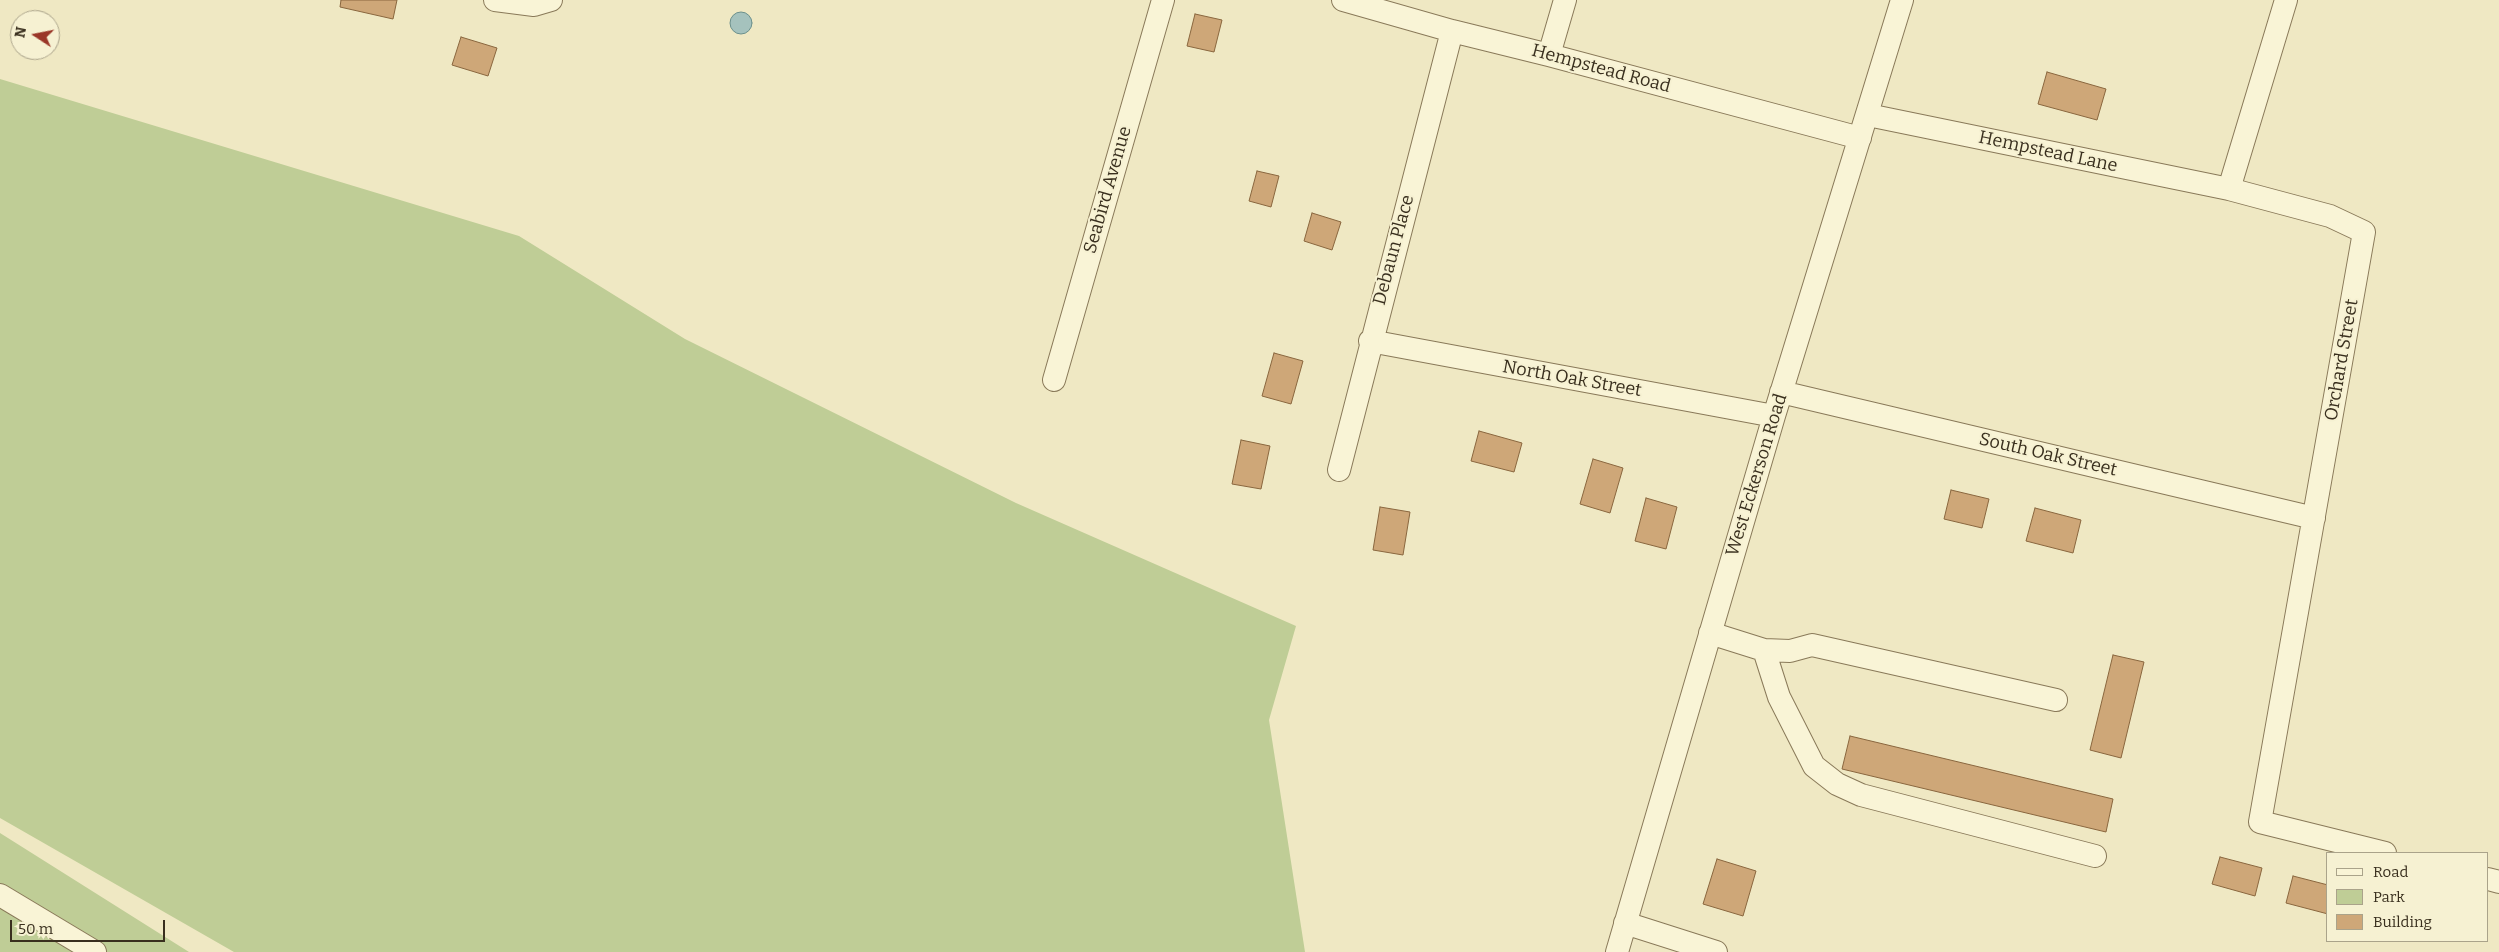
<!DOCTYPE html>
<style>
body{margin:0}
#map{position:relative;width:2499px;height:952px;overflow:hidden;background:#efe8c3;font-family:Bitter,serif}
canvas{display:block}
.legend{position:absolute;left:2326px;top:852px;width:162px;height:90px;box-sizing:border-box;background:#f6f1d2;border:1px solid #aaa38a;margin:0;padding:6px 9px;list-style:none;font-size:15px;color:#392f1e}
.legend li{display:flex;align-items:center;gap:10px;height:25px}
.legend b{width:25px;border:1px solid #aaa38a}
.north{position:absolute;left:10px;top:10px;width:50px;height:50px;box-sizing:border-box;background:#f6f1d2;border:1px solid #aaa38a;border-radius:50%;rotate:281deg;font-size:14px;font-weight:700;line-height:20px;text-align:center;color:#392f1e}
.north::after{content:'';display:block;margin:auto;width:18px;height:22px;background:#9a3728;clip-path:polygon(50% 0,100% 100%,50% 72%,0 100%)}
.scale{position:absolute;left:10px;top:920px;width:155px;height:22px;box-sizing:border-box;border:2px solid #392f1e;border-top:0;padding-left:6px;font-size:15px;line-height:18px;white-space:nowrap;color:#392f1e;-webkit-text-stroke:4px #f6f1d2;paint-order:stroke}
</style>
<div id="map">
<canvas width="2499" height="952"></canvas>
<ul class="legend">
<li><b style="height:6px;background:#f9f4d6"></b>Road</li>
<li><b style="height:14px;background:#bfcd96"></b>Park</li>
<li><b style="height:14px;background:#cea778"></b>Building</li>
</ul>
<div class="north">N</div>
<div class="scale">50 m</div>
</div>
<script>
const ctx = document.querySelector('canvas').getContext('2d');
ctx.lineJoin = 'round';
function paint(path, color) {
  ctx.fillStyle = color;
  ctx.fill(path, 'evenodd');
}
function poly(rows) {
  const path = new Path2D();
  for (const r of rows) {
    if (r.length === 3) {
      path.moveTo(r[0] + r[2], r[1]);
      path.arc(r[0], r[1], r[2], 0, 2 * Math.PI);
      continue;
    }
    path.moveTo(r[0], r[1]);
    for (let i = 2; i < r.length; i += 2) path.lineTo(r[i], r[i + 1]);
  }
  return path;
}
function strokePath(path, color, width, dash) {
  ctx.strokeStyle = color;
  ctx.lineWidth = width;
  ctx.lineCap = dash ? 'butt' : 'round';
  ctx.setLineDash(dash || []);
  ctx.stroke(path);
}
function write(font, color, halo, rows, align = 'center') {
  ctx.font = font + ' Bitter,serif';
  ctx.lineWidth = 4;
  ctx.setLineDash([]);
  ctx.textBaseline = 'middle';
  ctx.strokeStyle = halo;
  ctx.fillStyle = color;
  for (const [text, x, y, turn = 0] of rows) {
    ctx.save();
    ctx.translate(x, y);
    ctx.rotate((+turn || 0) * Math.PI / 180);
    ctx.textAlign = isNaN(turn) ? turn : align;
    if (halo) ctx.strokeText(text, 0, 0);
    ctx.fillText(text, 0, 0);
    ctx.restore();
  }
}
paint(poly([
 [0,79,519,236,685,339,1016,503,1296,626,1269,720,1305,952,234,952,0,818],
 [0,833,189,952,0,952]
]), '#bfcd96');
const water = poly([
 [741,23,11]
]);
paint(water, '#a5c2bd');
strokePath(water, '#6c908c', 1);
const building = poly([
 [341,0,397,0,393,19,340,7,341,0],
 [1195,14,1222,20,1214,52,1187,46,1195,14],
 [461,37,497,48,488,76,452,65,461,37],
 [2047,72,2106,89,2097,120,2038,104,2047,72],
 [1257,171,1279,176,1271,207,1249,201,1257,171],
 [1312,213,1341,222,1332,250,1304,241,1312,213],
 [1274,353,1303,361,1291,404,1262,396,1274,353],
 [1479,431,1522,443,1514,472,1471,461,1479,431],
 [1241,440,1270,446,1261,489,1232,484,1241,440],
 [1593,459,1623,468,1610,513,1580,504,1593,459],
 [1951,490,1989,499,1982,528,1944,519,1951,490],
 [1646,498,1677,507,1666,549,1635,541,1646,498],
 [1380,507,1410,512,1403,555,1373,550,1380,507],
 [2035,508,2081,520,2073,553,2026,541,2035,508],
 [2113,655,2144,662,2121,758,2090,750,2113,655],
 [1850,736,2113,799,2106,832,1842,769,1850,736],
 [2220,857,2262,868,2255,896,2212,884,2220,857],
 [1717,859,1756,871,1743,916,1703,904,1717,859],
 [2293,876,2328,885,2328,914,2286,903,2293,876]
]);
paint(building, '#cea778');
strokePath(building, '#89663e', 1);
const minor = poly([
 [495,0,534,5,551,0],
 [1343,0,1452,31,1549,55,1860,138],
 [1549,55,1565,0],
 [1868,115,2229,189,2330,216,2364,232,2260,822,2385,853],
 [2229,189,2286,0],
 [1370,341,1774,416],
 [1054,380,1163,0],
 [1781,392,2314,518],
 [1339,470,1452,31],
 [1710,633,1764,650,1779,697,1814,766,1837,784,1861,795,2095,856],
 [1764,650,1790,651,1812,645,2056,700],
 [2488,879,2499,882],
 [0,895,95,952],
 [1625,923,1716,952],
 [1617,952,1774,416,1902,0]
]);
strokePath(minor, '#897959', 24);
strokePath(minor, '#f9f4d6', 22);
write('18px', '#392f1e', '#f6f1d2', [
 ["Hempstead Road",1601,69,15],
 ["Hempstead Lane",2048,152,12],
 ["Seabird Avenue",1108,190,-74],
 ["Debaun Place",1394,250,-75],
 ["Orchard Street",2342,360,-80],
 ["North Oak Street",1572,379,10],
 ["South Oak Street",2048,455,13],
 ["West Eckerson Road",1757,475,-73]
]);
</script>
